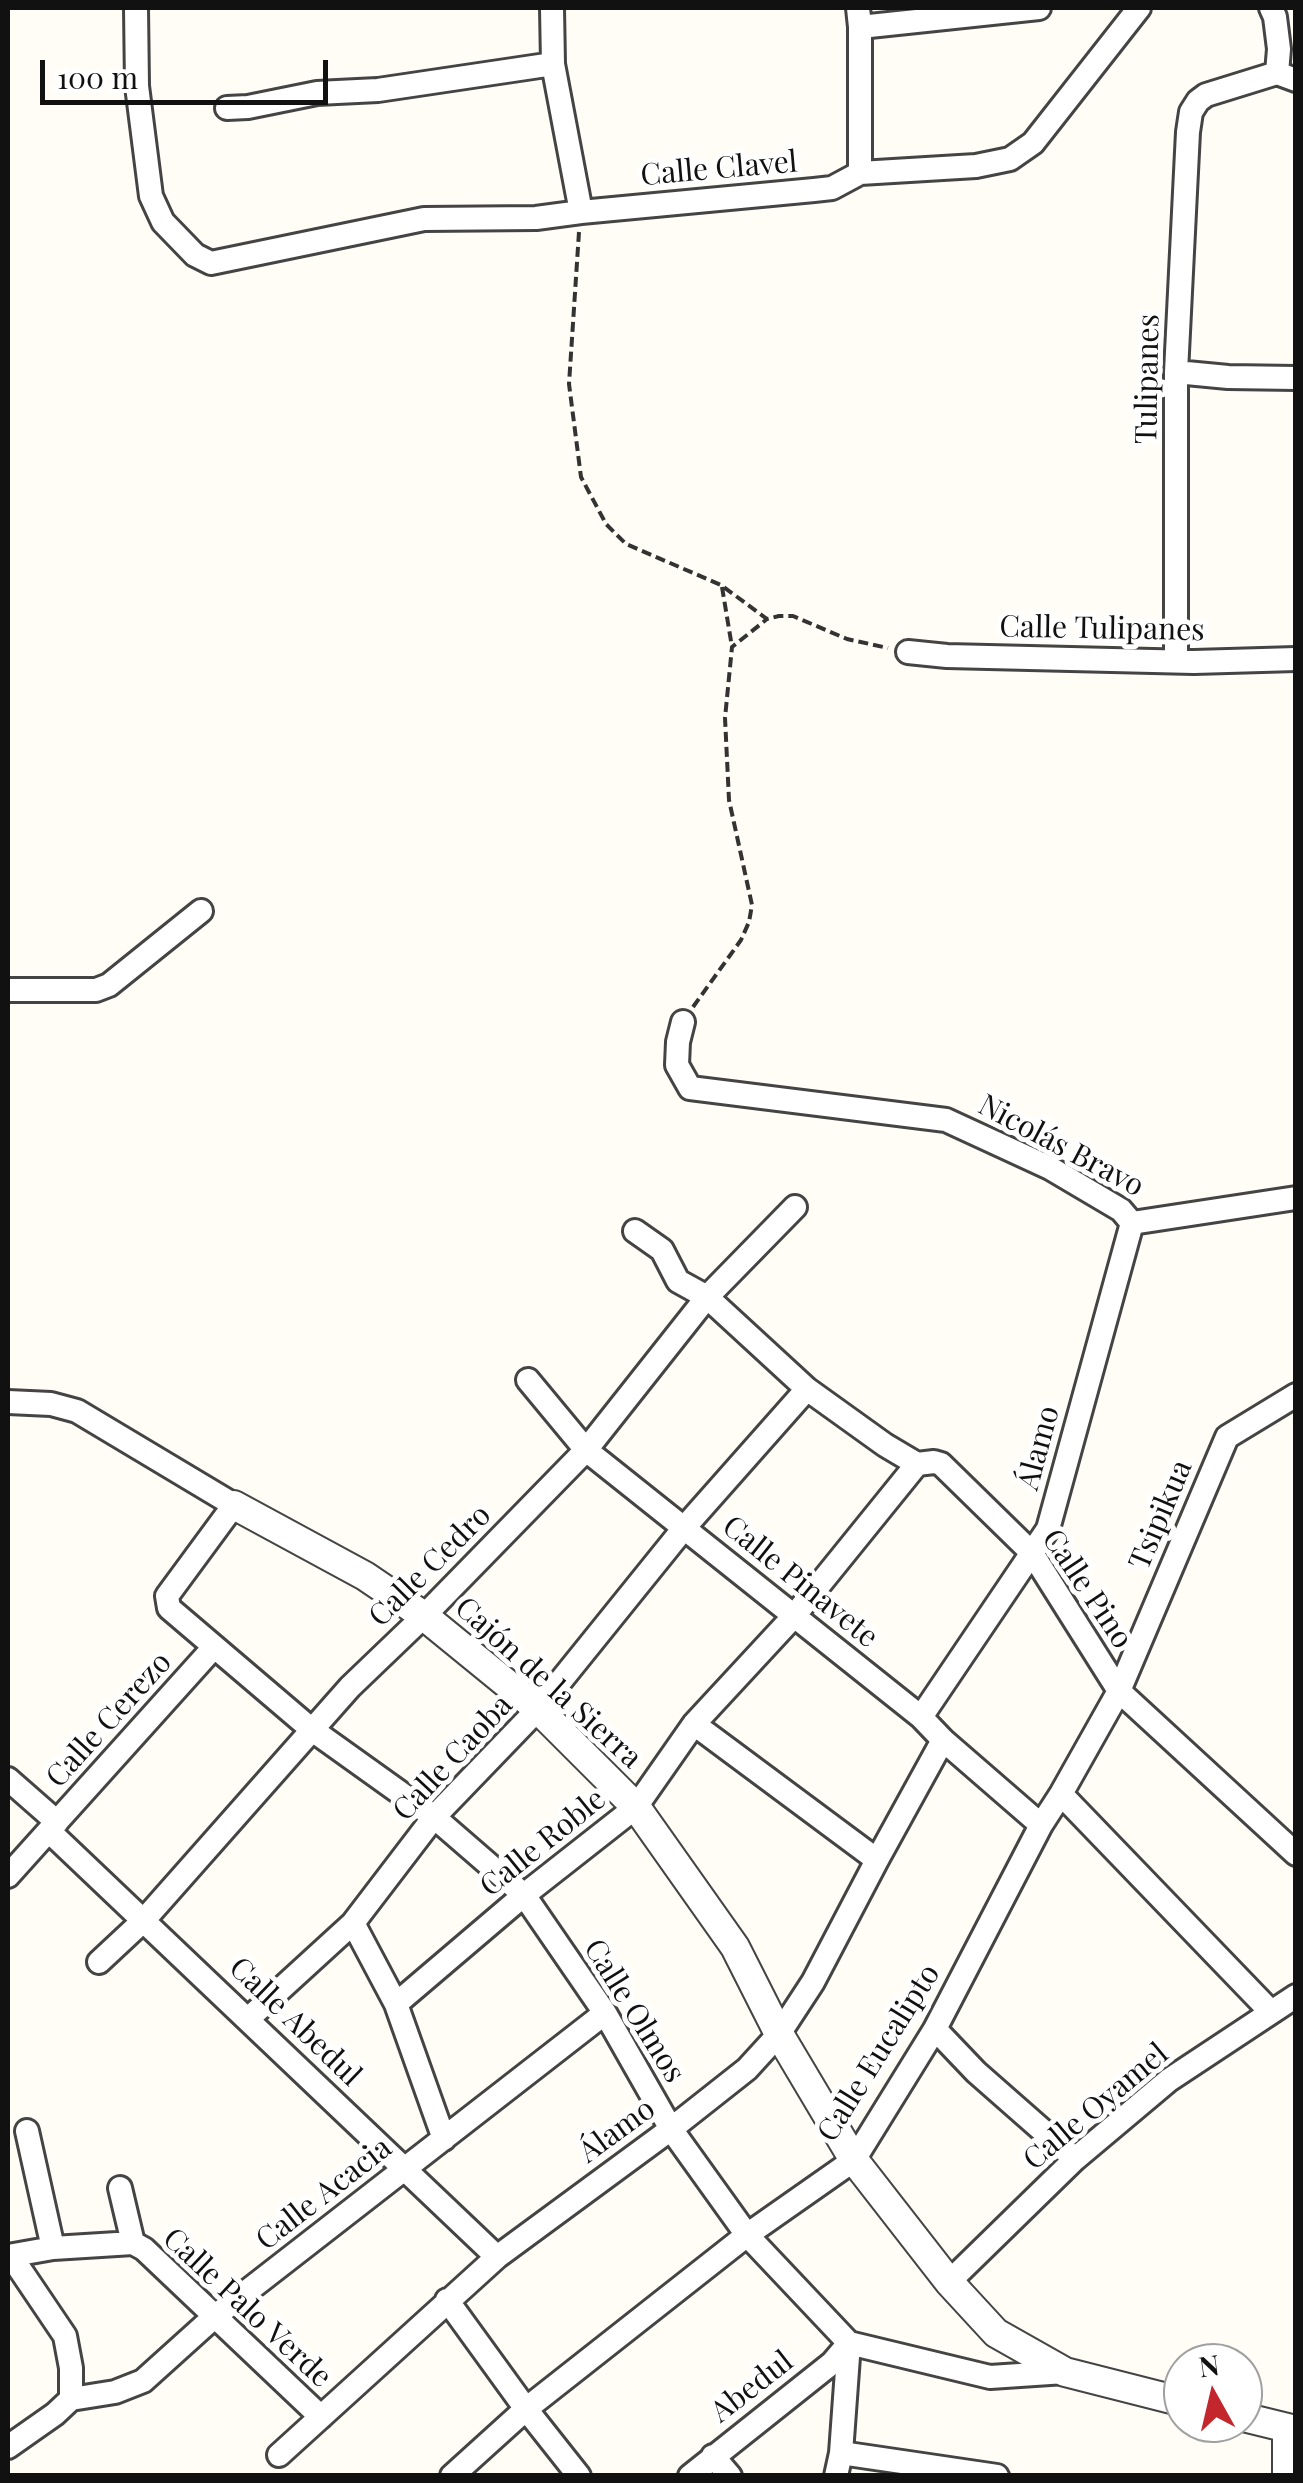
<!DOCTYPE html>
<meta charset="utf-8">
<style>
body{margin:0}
#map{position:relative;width:1303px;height:2483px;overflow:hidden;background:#fffdf5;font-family:"Playfair Display",serif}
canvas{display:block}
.frame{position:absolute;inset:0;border:10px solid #111;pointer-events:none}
.north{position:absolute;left:1163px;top:2343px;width:100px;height:100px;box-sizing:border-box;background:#fff;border:2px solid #a0a0a0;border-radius:50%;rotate:352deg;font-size:28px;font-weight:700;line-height:40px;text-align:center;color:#111}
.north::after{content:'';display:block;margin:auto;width:35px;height:45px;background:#c4262e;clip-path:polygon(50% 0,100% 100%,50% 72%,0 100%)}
.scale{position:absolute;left:40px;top:60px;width:288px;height:45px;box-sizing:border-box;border:5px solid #111;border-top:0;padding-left:12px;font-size:30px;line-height:35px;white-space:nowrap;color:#111;-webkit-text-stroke:8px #fff;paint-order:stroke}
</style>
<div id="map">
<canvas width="1303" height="2483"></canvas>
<div class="frame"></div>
<div class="north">N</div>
<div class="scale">100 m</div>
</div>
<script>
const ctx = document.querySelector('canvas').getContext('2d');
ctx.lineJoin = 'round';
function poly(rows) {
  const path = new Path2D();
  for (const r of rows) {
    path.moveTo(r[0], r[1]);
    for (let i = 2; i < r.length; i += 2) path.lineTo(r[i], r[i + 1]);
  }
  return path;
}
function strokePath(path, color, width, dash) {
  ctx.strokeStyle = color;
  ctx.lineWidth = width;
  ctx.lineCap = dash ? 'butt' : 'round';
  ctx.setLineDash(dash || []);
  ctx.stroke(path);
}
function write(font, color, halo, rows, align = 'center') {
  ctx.font = font + ' "Playfair Display",serif';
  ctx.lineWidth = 10;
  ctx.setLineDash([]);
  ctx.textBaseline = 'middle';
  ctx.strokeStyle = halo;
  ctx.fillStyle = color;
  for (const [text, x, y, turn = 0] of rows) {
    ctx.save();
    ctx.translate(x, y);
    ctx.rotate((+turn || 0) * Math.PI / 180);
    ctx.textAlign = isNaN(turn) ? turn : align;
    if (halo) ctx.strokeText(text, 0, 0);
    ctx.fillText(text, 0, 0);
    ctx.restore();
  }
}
const minor = poly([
 [136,8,137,86,151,196,163,222,195,255,211,263,424,219,536,218,581,212,814,190,832,188,860,173,976,166,1010,159,1033,143,1139,8],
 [552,8,553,64,581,212],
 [858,8,860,27,860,173],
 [1271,8,1275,17,1279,49,1277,73],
 [860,27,1039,8],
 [227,108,248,107,317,93,378,90,553,64],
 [1176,372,1228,377,1296,378],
 [908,652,947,656,1194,662,1296,659],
 [1176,660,1176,372,1188,132,1191,112,1198,101,1206,95,1277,73,1296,80],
 [8,990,96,990,109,985,201,911],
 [683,1022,678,1042,677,1065,690,1088,946,1120,1050,1168,1121,1210,1132,1223],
 [1132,1223,1296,1198],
 [635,1231,662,1250,678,1281,707,1297,807,1389,885,1445,917,1464,934,1462,941,1464,1032,1553,1119,1691,1296,1854],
 [528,1380,586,1450,921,1717,943,1740,1041,1825],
 [8,1402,51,1404,77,1411,234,1505,167,1596,169,1608,311,1729,434,1817,524,1895,605,2013,671,2129,747,2235,849,2343,990,2377,1065,2372],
 [921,1717,1048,1529,1132,1223],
 [694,1724,877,1860],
 [8,1779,57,1822],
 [1061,1794,1271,2012],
 [49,1831,497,2257],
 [8,1876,214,1647],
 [353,1923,396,2004,444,2139],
 [99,1962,144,1920,350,1687,424,1616,586,1450,707,1297,795,1207],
 [396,2004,524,1895,636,1807,694,1724,794,1616,917,1464],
 [248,2019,353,1923,434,1817,538,1709,684,1528,807,1389],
 [935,2029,976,2072,1075,2159],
 [27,2131,53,2248],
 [120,2188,133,2243],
 [133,2243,144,2249,321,2417],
 [8,2256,53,2248,133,2243],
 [949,2282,1075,2159,1169,2080,1296,1996],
 [447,2300,526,2409,579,2476],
 [71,2399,115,2392,143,2381,214,2317,605,2013],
 [8,2447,55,2414,71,2399,71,2368,65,2336,11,2256],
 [841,2453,997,2476],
 [279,2455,497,2257,671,2129,747,2069,779,2034,813,1982,877,1860,943,1740],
 [713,2456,730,2476],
 [452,2476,526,2409,747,2235,854,2160,935,2029,1041,1825,1061,1794,1119,1691,1227,1437,1296,1395],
 [690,2476,832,2363,849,2343],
 [836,2476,841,2453,849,2343]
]);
const tertiary = poly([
 [234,1505,365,1576,424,1616,538,1709,636,1807,735,1947,779,2034,854,2160,949,2282,996,2333,1065,2372,1183,2402],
 [1243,2417,1296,2430],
 [1287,2429,1287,2476]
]);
strokePath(minor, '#444', 28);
strokePath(tertiary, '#444', 32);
strokePath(poly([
 [579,232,569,384,581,477,606,524,626,544,721,585,767,619,779,616,793,616,847,639,888,648],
 [722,587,732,647],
 [693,1007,741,940,749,922,752,905,729,800,725,718,732,647,767,619]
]), '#333', 4, [10, 5]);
strokePath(minor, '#fff', 22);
strokePath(tertiary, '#fff', 28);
write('30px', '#111', '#fff', [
 ["Calle Clavel",719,169,-5],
 ["Tulipanes",1148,379,-89],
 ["Calle Tulipanes",1102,629,1],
 ["Nicolás Bravo",1061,1146,28],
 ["Álamo",1039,1448,-75],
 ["Tsipikua",1161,1515,-67],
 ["Calle Cedro",430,1566,-45],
 ["Calle Pinavete",800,1582,39],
 ["Calle Pino",1087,1589,56],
 ["Cajón de la Sierra",548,1683,42],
 ["Calle Cerezo",109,1720,-48],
 ["Calle Caoba",453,1758,-47],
 ["Calle Roble",543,1843,-39],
 ["Calle Olmos",634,2011,58],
 ["Calle Abedul",295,2022,44],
 ["Calle Eucalipto",879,2053,-58],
 ["Calle Oyamel",1096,2107,-40],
 ["Álamo",617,2131,-36],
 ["Calle Acacia",324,2194,-38],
 ["Calle Palo Verde",247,2308,43],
 ["Abedul",752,2387,-38]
]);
</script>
